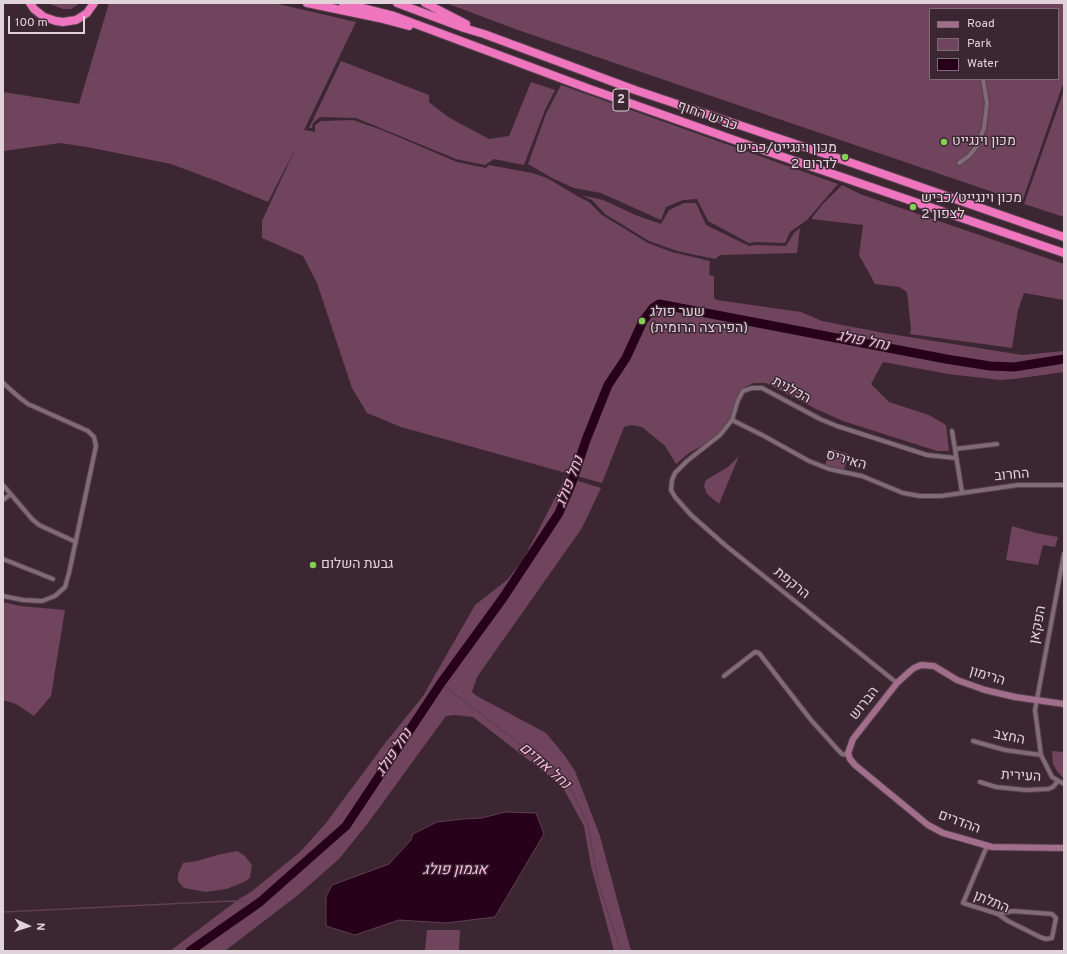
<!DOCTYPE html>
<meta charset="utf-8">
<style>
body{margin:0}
#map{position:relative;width:1067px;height:954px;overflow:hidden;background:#3b2632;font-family:Overpass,sans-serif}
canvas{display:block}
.frame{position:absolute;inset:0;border:4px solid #e1d3da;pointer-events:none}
.legend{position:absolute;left:929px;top:8px;width:130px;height:72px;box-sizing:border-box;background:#3b2632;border:1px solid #7d6b75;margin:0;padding:5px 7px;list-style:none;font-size:12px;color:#e1d3da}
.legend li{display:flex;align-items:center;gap:8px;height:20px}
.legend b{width:20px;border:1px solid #7d6b75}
.north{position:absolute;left:8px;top:906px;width:40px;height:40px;-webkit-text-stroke:3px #3b2632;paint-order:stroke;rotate:93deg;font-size:11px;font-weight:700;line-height:16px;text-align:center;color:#e1d3da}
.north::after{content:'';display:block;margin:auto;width:14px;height:18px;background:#e1d3da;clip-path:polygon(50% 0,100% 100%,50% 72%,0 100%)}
.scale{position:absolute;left:8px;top:16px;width:77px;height:18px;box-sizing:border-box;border:2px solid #e1d3da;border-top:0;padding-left:5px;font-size:12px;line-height:14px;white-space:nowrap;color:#e1d3da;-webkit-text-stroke:3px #3b2632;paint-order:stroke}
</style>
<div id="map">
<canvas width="1067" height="954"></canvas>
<div class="frame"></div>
<ul class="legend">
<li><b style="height:5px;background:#a36d8c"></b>Road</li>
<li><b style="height:11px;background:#70445d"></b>Park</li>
<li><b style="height:11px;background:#270019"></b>Water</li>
</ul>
<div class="north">N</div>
<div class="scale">100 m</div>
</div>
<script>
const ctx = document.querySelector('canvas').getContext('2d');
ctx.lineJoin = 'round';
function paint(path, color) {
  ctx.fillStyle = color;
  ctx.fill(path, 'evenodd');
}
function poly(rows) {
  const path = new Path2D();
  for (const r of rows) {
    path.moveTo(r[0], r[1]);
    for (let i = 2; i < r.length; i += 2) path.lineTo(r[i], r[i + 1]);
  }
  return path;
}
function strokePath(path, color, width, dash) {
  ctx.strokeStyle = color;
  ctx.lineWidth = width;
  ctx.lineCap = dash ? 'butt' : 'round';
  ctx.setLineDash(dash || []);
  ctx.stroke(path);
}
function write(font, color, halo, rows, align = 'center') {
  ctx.font = font + ' Overpass,Heebo,sans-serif';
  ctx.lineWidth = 3;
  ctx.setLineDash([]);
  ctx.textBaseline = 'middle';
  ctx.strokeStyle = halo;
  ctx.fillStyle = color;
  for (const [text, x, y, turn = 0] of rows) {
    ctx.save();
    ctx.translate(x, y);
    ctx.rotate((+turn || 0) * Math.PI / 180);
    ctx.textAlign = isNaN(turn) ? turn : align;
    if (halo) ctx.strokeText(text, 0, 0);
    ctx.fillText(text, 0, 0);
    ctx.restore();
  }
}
paint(poly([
 [47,3,80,3,71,9,63,9],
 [109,3,274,3,356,22,304,130,315,132,315,125,321,121,353,120,382,130,457,162,486,168,489,165,532,173,547,178,579,197,589,202,602,215,648,243,672,252,710,261,709,275,714,276,714,298,717,300,801,312,822,321,884,333,1022,355,1064,351,1064,372,1014,379,1000,380,948,374,883,362,871,384,889,402,929,415,946,425,949,451,937,451,843,421,818,410,766,383,754,383,745,387,731,418,721,431,705,444,689,453,676,464,665,446,642,427,631,425,624,427,602,483,401,427,367,413,352,388,317,283,303,256,262,238,262,221,296,147,268,202,219,182,171,164,92,148,61,143,3,151,3,92,79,104],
 [446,3,1064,3,1064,81,1022,202,515,29],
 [930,9,1058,9,1058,79,930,79],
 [341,61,429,95,429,102,448,117,489,139,509,136,531,82,555,90,545,110,524,165,494,159,485,165,456,159,356,118,320,117,313,123,312,128,309,128],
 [561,85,838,184,807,220,790,232,785,243,756,242,749,243,708,221,697,199,683,200,666,207,661,220,601,193,574,188,552,178,528,164,546,114],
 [1064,90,1064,217,1024,204],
 [842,185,860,194,1064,264,1064,300,1024,293,1018,310,1012,348,910,334,911,329,907,292,899,287,875,284,859,255,863,225,811,219,822,205],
 [581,195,603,200,638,216,661,224,669,210,684,203,696,203,706,225,749,246,755,245,786,246,794,233,800,228,797,253,720,255,715,259,677,251,649,241,605,214,592,200],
 [831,449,849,454,844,470,825,465],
 [739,456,719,504,707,494,704,486,706,480,728,467],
 [566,477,601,488,582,528,477,677,472,692,477,696,546,733,565,756,575,771,600,836,631,951,614,951,591,866,584,826,562,786,473,717,455,715,446,716,368,823,339,859,298,895,225,951,170,951,239,899,251,892,300,852,326,823,386,742,423,696,475,605,507,580,523,560],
 [1012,526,1036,533,1058,537,1055,547,1043,545,1038,565,1006,560],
 [3,602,20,606,65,610,51,696,34,716,16,704,3,700],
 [1052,751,1064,752,1064,779,1057,771,1053,764],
 [237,851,245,856,252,865,250,878,244,882,226,889,206,892,184,888,178,881,178,874,183,863,197,861,217,855],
 [427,930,460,930,459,951,425,951]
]), '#70445d');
const water = poly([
 [505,812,536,813,544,834,495,917,446,923,399,920,355,935,326,926,326,897,332,885,389,864,411,840,413,834,437,822,463,819,482,818,505,812]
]);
paint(water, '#270019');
strokePath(water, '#5f3f53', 1);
strokePath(poly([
 [441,683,521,745,570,787,588,825,599,886,621,951],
 [3,912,231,901,260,902]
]), '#5f3f53', 1.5);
strokePath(poly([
 [190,951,260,902,346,826,441,683,503,598,559,513,571,485,586,440,608,385,626,358,643,321,653,308,659,304,946,359,990,366,1014,367,1064,359]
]), '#270019', 9);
const street = poly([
 [959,163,969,156,977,146,984,128,987,103,983,79],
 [3,383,20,398,28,404,88,431,94,437,96,446,69,573,65,587,55,596,42,601,23,600,3,596],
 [732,420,764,436,809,461,829,469,862,476,903,493,920,496,941,496,1018,485,1064,485],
 [952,431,962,492],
 [955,449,997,444],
 [3,485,32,519,39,525,76,542],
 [3,500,11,494],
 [1064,554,1035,710,1041,755,1052,777,1064,784],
 [3,559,53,579],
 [724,676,755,652,759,653,811,720,839,751,842,754,848,755],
 [897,683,725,545,691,515,675,497,671,490,672,480,675,473,687,461,720,435,732,420,738,400,743,391,752,388,762,388,820,419,837,426,927,455,956,458],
 [973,741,1005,750,1041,755],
 [980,782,996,787,1026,790,1048,789,1053,787,1058,781],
 [987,846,963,903,998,914,1008,921,1040,937,1046,939,1052,938,1056,918,1052,914,1013,911,998,914]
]);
const secondary = poly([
 [1064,704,1015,697,985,690,957,680,934,666,921,665,914,668,909,672,897,683,853,739,848,753,850,759,855,765,928,825,943,833,992,847,1064,848]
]);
const highway = poly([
 [30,3,34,9,44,17,56,21,63,22,76,20,81,17,87,13,94,3],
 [307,3,379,18,409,26],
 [343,3,394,16,587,88,757,148,1064,253],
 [397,3,464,28,484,34,635,90,849,162,1064,237],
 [425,3,466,24]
]);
strokePath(street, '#54424c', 6);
strokePath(secondary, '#54424c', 8);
strokePath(highway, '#54424c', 10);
strokePath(street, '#836a77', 4);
strokePath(secondary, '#a36d8c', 6);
strokePath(highway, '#ef75be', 8);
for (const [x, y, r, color] of [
 [944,142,4,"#81d050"],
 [845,157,4,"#81d050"],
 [913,207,4,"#81d050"],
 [642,321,4,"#81d050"],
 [313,565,4,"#81d050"]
]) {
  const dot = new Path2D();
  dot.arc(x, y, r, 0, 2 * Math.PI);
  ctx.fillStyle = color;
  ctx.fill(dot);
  strokePath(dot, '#3b2632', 1.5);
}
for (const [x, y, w] of [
 [621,100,16]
]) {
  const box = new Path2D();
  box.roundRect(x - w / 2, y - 11, w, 22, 3);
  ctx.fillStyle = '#3b2632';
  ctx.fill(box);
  strokePath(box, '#e1d3da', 1);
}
write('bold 13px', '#e1d3da', null, [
 ["2",621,100]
]);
write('14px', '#e1d3da', '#3b2632', [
 ["כביש החוף",707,117,20],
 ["הכלנית",791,391,28],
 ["האיריס",846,461,16],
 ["החרוב",1012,476,-5],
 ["הרקפת",791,584,39],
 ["הפקאן",1039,625,-79],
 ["הרימון",987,677,17],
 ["הברוש",865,704,-52],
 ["החצב",1009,738,12],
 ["העירית",1021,777,3],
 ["ההדרים",959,823,20],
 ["התלתן",991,903,22]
]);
write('14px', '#e1d3da', '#3b2632', [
 ["מכון וינגייט",952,142],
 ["מכון וינגייט/כביש",837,149,"right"],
 ["2 לדרום",837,165,"right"],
 ["מכון וינגייט/כביש",921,199],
 ["2 לצפון",921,215],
 ["שער פולג",650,313],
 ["(הפירצה הרומית)",650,329],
 ["גבעת השלום",321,565]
], 'left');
write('italic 15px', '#fabfdf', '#3b2632', [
 ["נחל פולג",863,342,11],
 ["נחל פולג",571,482,-69],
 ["נחל פולג",395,753,-56],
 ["נחל אודים",544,767,41],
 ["אגמון פולג",455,871]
]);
</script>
